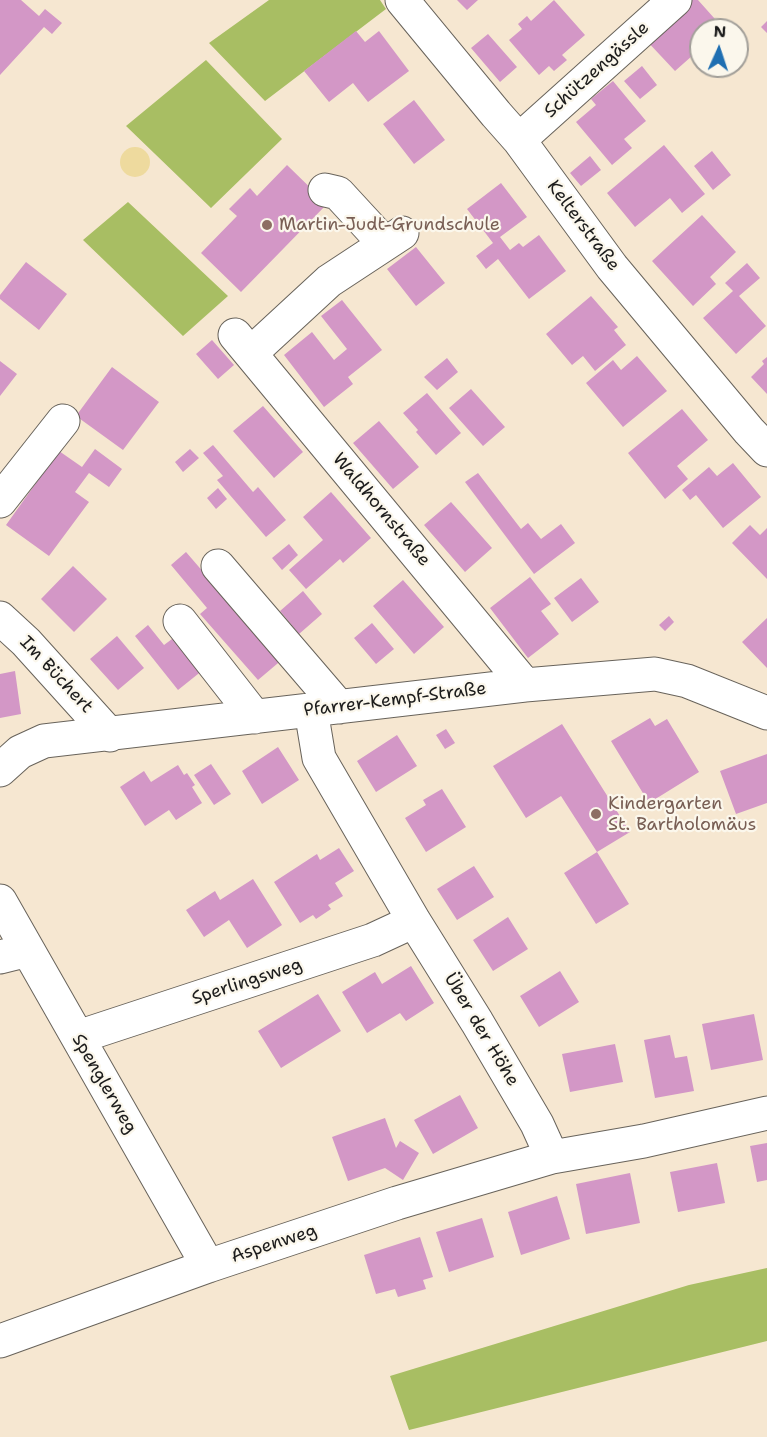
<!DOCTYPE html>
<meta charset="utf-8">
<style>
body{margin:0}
#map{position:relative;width:767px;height:1437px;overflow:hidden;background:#f6e7d1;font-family:"Shantell Sans",sans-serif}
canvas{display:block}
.north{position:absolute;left:689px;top:18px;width:60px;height:60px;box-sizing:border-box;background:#fbf7ec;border:2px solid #a29f99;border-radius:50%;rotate:3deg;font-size:16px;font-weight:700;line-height:24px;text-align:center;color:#1c1c1c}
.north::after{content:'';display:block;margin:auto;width:21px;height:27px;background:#1f6fb2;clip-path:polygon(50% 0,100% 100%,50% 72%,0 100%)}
</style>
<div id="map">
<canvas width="767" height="1437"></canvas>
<div class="north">N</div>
</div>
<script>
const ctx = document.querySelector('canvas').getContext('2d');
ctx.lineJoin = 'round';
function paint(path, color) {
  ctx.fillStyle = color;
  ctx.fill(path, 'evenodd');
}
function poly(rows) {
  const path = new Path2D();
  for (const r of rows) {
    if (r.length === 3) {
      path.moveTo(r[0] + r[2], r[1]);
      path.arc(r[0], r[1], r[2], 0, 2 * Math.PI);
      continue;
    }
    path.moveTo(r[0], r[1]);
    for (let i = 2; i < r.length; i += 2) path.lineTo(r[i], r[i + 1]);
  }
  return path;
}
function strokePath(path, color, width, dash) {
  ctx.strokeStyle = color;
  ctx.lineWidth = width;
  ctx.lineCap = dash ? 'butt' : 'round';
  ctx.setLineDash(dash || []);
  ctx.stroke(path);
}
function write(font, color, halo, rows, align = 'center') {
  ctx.font = font + ' "Shantell Sans",sans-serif';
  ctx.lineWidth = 4.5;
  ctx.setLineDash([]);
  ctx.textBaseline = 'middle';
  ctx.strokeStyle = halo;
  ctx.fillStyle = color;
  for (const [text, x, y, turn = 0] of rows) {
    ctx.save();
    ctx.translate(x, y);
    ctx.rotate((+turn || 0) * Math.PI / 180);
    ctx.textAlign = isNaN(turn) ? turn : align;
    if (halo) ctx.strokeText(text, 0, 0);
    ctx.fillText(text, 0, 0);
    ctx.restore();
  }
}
paint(poly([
 [269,0,380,0,386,9,265,101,209,43],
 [206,60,282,139,211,208,126,126],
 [128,202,228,296,183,336,83,240],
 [767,1268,767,1341,409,1430,390,1376,689,1285]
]), '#a8be63');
paint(poly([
 [135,162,15]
]), '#eeda9e');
paint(poly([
 [0,0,21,0,39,16,45,9,62,23,52,34,44,27,0,75],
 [457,0,478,0,467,10],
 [554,0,585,35,562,55,567,60,554,71,549,66,539,75,509,40,522,29,518,24,527,16,531,21],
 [688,0,698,0,723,28,721,30,701,30,701,48,675,71,645,39],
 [767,21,767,33,761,27],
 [356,31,365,42,379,31,409,71,368,102,353,83,329,102,304,71],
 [488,34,517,67,500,82,471,48],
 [642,66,657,85,640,99,624,81],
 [613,81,646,121,624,139,632,148,612,165,576,122,596,105,591,99],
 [414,100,445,140,414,164,383,124],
 [664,145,705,194,682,213,670,198,635,227,607,193],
 [712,151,731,175,713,190,694,166],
 [590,156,601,170,581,186,570,173],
 [287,165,327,204,241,292,201,253,237,216,229,209,250,188,257,196],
 [501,183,527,217,500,237,510,250,519,243,523,247,539,235,566,271,529,299,498,259,486,269,476,256,493,243,467,209],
 [702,215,736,252,710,277,716,284,693,306,652,261],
 [416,247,445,283,416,306,387,269],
 [26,262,67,294,39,330,0,299,0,295],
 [747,263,760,278,739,296,766,326,736,354,703,318,733,291,725,283],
 [591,296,618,327,614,330,626,345,595,371,583,356,572,365,546,334],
 [342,300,382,350,348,377,353,384,324,407,284,355,312,332,334,360,347,349,321,316],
 [212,340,234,365,218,379,196,354],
 [637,356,667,391,623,427,586,383,613,360,621,370],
 [767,357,767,394,751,377,764,364,762,361],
 [447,358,458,372,437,390,424,377],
 [0,361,17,374,0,396],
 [112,367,159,402,123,450,76,416],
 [471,389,505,427,483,446,449,408],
 [427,393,461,433,436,455,416,432,418,430,403,413],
 [263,406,303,452,274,478,233,431],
 [682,409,708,440,677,466,688,479,665,499,628,453],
 [379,421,419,467,393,489,353,443],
 [213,445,253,492,258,487,286,520,266,537,217,480,223,476,203,453],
 [95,449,122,469,109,487,89,473,75,492,89,502,49,556,6,525,59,451,82,467],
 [190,449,199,458,183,472,175,462],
 [733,463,761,497,723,528,696,495,690,500,682,490,709,467,717,476],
 [478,473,521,529,528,523,541,539,561,524,575,543,534,574,465,482],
 [218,488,227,499,216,509,207,498],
 [331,492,371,538,343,563,340,559,306,589,289,570,323,540,303,517],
 [451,502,492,548,465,572,424,525],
 [750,525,760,535,767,528,767,579,732,543],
 [289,544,298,555,282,570,272,558],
 [186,552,255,632,284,658,258,680,200,614,207,608,171,565],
 [73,566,107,599,74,632,41,599],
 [530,577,551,604,541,611,559,634,528,658,490,608],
 [581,578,599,602,572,622,554,598],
 [403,580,444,627,414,654,373,606],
 [303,591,322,614,299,634,280,611],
 [669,616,674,622,665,631,659,625],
 [767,618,767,668,742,642],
 [372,623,394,649,376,664,354,638],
 [148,625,164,645,176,636,203,670,178,690,135,636],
 [117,636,144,668,118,690,90,659],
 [15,671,21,714,0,718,0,674],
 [650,718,655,726,667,719,699,772,649,803,611,741],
 [562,724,630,832,597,852,561,796,526,818,493,766],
 [446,729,455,743,445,749,436,735],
 [397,735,417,766,376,792,357,761],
 [278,747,299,780,262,804,242,771],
 [767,754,767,803,736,814,720,771],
 [211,764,231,794,214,805,194,775],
 [178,765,184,775,187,773,195,785,192,787,202,803,176,820,169,810,145,826,120,787,144,771,151,782],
 [442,789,466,827,426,852,405,818,426,805,423,800],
 [339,848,354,871,335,883,343,896,328,905,331,909,316,919,313,915,300,923,274,882,317,854,320,860],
 [597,852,629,904,596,924,564,873],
 [474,866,494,897,457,920,437,889],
 [253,879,282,925,247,948,229,920,204,937,186,910,215,891,220,900],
 [508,917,528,949,493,971,473,940],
 [411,966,434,1003,406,1021,400,1013,367,1033,342,992,375,972,382,984],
 [560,971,579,1002,539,1027,520,996],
 [318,994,341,1031,281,1068,258,1031],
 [754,1014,763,1060,711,1070,702,1024],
 [670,1035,675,1058,687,1056,694,1091,655,1098,644,1040],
 [615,1044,623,1082,570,1092,562,1054],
 [460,1095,478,1128,433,1154,414,1120],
 [385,1118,396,1148,400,1141,419,1153,403,1180,385,1168,348,1181,332,1137],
 [767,1143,767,1180,757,1182,750,1146],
 [717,1163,725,1203,678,1212,670,1172],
 [630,1173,640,1223,586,1234,576,1184],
 [557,1196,570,1239,521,1255,508,1212],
 [482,1218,494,1257,449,1272,436,1232],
 [420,1237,433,1277,423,1280,426,1289,398,1297,395,1289,376,1294,364,1255]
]), '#d397c6');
const minor = poly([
 [402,0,496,114,519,140,612,267,749,431,767,450],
 [519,140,675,0],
 [325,190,338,193,385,244],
 [235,335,525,685],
 [251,353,329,281,402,233],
 [0,501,63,421],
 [218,566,339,707],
 [0,618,26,642,110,735],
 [180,621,255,717],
 [311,710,319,758,414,921,477,1022,537,1124,552,1157],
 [0,770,20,752,44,741,525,685,655,674,687,681,767,713],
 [0,901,208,1266],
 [0,957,28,950],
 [78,1037,373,940,414,921],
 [0,1341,208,1266,397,1203,552,1157,644,1141,767,1113]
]);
strokePath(minor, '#68635b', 35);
strokePath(minor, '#fff', 33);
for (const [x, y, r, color] of [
 [267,225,6,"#8d6e63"],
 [596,814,6,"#8d6e63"]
]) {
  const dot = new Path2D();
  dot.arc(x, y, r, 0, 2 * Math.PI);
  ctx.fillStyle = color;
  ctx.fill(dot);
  strokePath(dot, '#fbf7ec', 2);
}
write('18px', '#1c1c1c', '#fbf7ec', [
 ["Schützengässle",597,70,-42],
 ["Kelterstraße",583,226,53],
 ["Waldhornstraße",381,510,50],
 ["Im Büchert",56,675,47],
 ["Pfarrer-Kempf-Straße",395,700,-7],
 ["Sperlingsweg",247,982,-18],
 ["Über der Höhe",481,1030,59],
 ["Spenglerweg",104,1084,60],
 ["Aspenweg",274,1244,-18]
]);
write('18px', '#785e54', '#fbf7ec', [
 ["Martin-Judt-Grundschule",279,225],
 ["Kindergarten",608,804],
 ["St. Bartholomäus",608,825]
], 'left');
</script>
